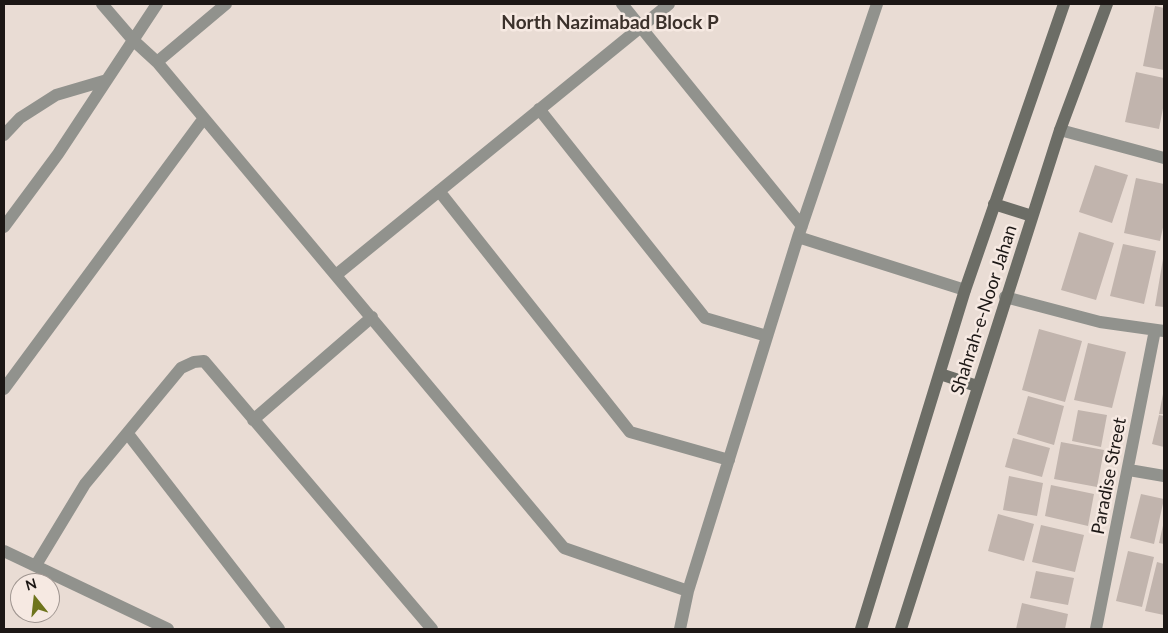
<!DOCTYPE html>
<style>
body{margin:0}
#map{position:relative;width:1168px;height:633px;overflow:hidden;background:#e9dcd4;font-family:Lato,sans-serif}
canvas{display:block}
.frame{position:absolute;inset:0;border:5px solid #1c1715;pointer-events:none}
.north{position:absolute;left:10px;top:573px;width:50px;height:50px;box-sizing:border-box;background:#f6e9e2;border:1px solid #9f9590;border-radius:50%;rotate:344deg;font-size:14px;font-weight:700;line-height:20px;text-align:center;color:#1c1715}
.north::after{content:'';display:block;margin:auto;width:18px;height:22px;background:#6e741c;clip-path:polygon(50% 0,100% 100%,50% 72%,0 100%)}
</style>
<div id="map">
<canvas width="1168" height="633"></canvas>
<div class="frame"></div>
<div class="north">N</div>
</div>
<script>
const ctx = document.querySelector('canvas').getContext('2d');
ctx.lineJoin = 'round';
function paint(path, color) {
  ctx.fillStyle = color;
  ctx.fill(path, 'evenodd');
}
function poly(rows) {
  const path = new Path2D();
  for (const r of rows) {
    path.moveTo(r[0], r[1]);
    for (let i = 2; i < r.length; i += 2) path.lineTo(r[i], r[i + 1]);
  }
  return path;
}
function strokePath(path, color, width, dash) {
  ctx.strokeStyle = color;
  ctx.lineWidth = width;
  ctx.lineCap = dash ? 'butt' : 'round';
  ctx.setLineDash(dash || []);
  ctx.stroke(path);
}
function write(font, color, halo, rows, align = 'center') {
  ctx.font = font + ' Lato,sans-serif';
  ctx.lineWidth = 5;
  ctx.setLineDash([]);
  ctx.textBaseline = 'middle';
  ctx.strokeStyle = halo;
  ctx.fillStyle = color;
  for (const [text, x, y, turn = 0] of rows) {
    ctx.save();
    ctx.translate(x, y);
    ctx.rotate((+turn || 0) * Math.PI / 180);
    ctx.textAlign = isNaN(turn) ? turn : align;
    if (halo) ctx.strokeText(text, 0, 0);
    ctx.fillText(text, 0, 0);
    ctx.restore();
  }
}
paint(poly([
 [1155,6,1164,8,1164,70,1143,66],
 [1136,72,1164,78,1164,103,1159,129,1125,122],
 [1095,165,1128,175,1112,223,1079,212],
 [1136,178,1164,184,1164,223,1160,241,1124,233],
 [1079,232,1114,243,1096,300,1061,290],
 [1123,244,1156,251,1144,304,1110,296],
 [1163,259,1164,259,1164,307,1155,306],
 [1039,329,1082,341,1065,402,1022,390],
 [1088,343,1126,352,1112,408,1074,400],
 [1163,394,1164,394,1164,414,1159,414],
 [1028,396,1064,406,1054,445,1017,434],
 [1078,410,1107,415,1101,447,1072,441],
 [1159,415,1164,416,1164,447,1152,444],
 [1013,438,1050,448,1042,477,1005,467],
 [1061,442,1104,450,1097,487,1054,479],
 [1009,476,1043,483,1037,516,1003,510],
 [1051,485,1094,494,1088,526,1045,516],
 [1141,494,1164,499,1154,544,1130,538],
 [998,514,1034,524,1024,561,988,551],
 [1164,521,1164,544,1159,543],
 [1041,525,1084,535,1075,572,1032,562],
 [1128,551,1154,557,1142,607,1116,601],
 [1157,562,1164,564,1164,615,1145,611],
 [1036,571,1074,578,1068,605,1030,598],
 [1022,603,1068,614,1065,629,1016,629]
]), '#c1b4ad');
strokePath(poly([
 [102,4,133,40,157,62,564,548,688,591],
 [622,4,802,226],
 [157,62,226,4],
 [539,109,705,318,767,336],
 [1060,130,1164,158],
 [4,135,20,118,56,95,107,80],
 [439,191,630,432,729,460],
 [4,227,58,154,157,4],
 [798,237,965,290],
 [336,275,669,4],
 [1005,297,1100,322,1164,331],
 [4,389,204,118],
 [253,420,372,317],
 [128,434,279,629],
 [1129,470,1164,476],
 [4,551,168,629],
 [36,565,85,484,181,368,194,362,204,361,432,629],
 [680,629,688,591,798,237,877,4],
 [1096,629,1155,330]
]), '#91928d', 12);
strokePath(poly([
 [994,204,1032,216],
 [940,374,977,386],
 [861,629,965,290,1064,4],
 [901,629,1060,130,1107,4]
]), '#6c6d66', 12);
write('18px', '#1c1715', '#f6e9e2', [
 ["Shahrah-e-Noor Jahan",984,310,-72],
 ["Paradise Street",1109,476,-79]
]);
write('bold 19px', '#3b312b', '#f6e9e2', [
 ["North Nazimabad Block P",610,23]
]);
</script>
